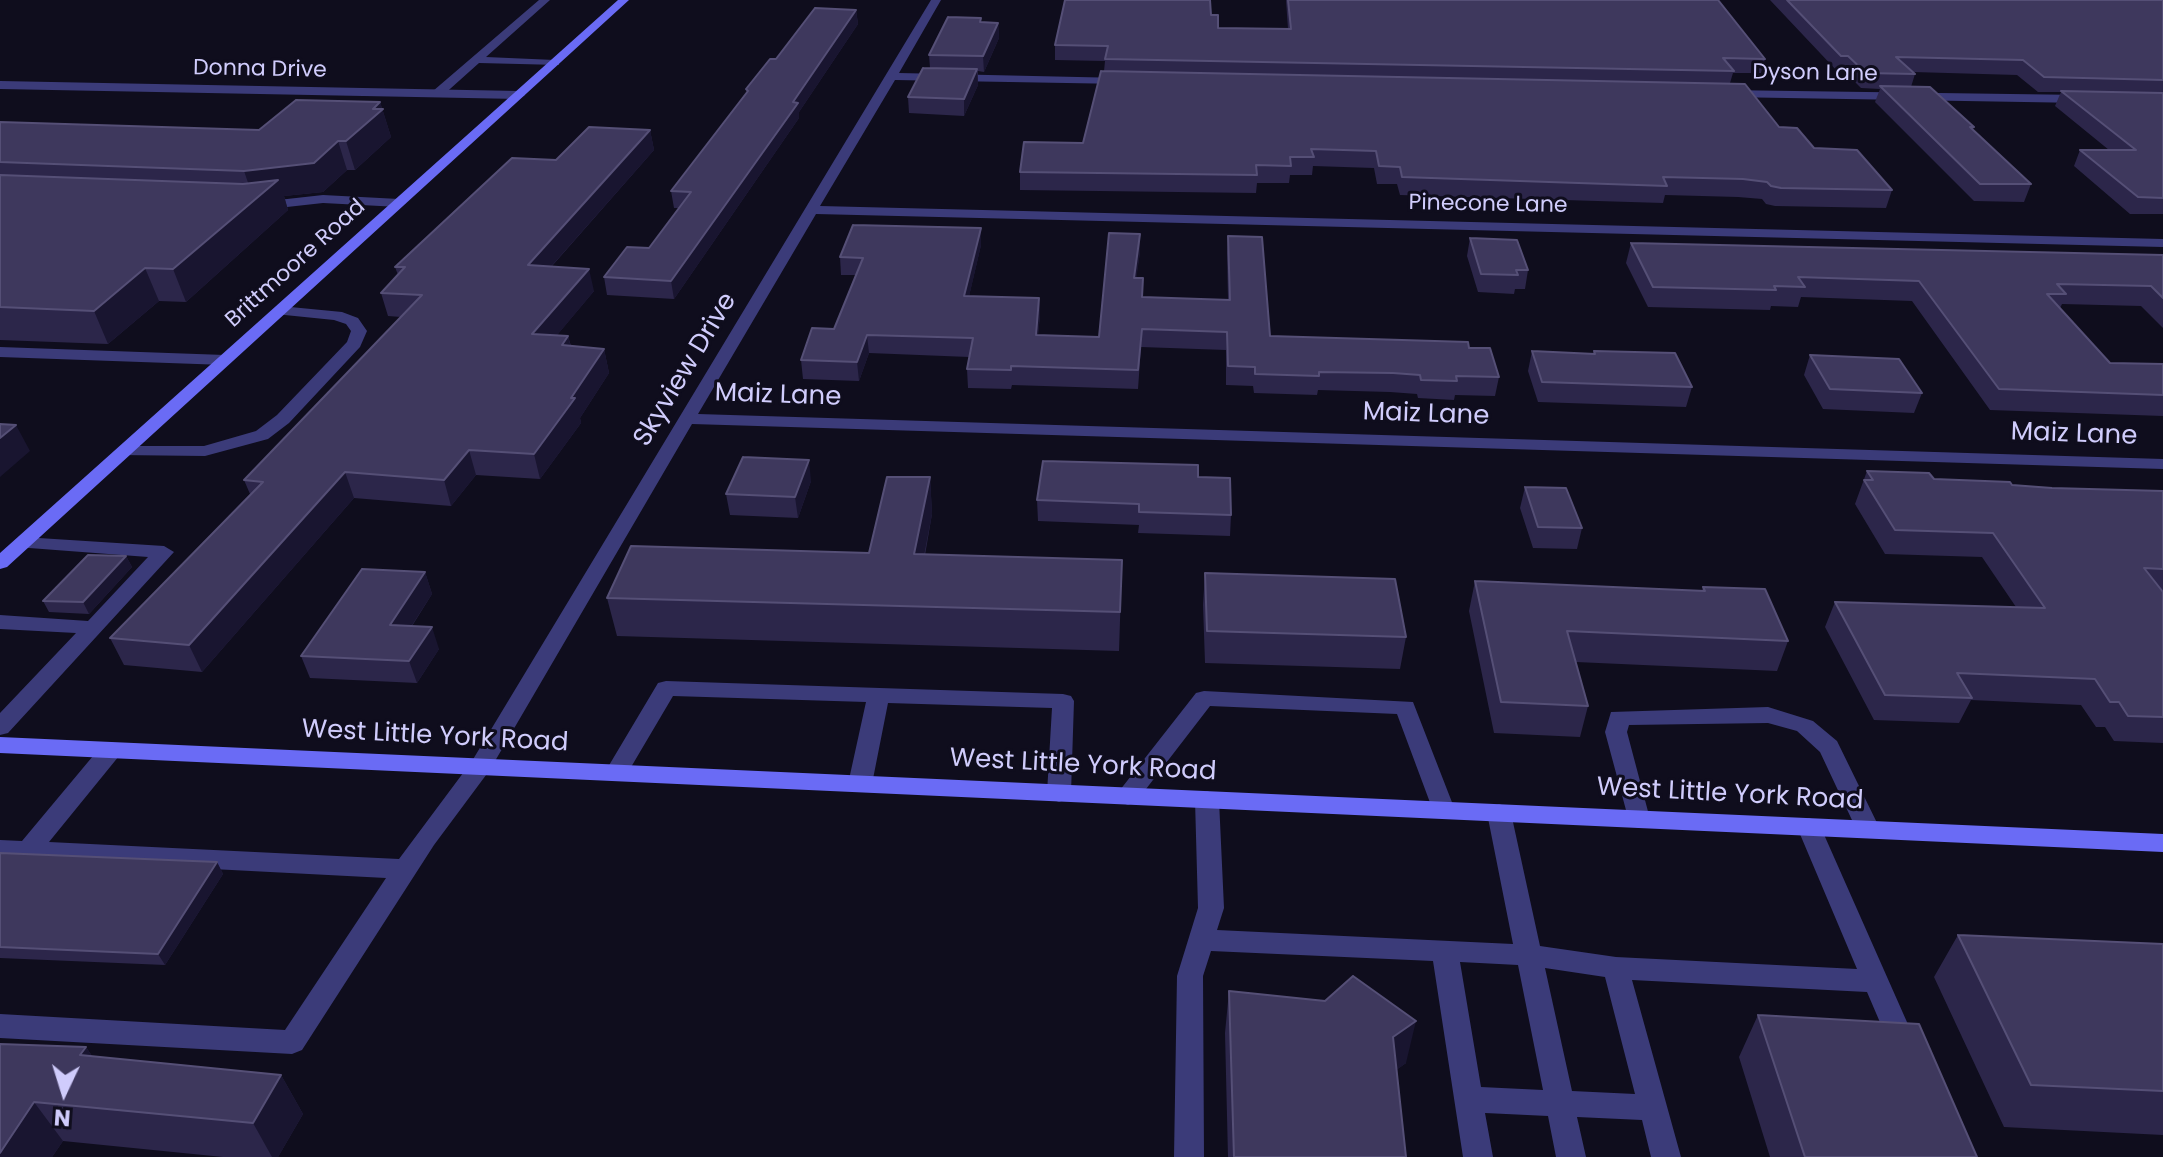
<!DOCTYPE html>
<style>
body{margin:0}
#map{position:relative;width:2163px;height:1157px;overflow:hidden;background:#0f0d1d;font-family:Poppins,sans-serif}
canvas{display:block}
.north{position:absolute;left:24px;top:1053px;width:80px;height:80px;-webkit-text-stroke:6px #0f0d1d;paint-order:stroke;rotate:184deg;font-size:22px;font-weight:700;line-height:32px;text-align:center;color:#d0ccfc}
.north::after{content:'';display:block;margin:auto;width:28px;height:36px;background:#d0ccfc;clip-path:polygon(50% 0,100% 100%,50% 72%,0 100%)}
</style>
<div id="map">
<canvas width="2163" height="1157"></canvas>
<div class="north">N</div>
</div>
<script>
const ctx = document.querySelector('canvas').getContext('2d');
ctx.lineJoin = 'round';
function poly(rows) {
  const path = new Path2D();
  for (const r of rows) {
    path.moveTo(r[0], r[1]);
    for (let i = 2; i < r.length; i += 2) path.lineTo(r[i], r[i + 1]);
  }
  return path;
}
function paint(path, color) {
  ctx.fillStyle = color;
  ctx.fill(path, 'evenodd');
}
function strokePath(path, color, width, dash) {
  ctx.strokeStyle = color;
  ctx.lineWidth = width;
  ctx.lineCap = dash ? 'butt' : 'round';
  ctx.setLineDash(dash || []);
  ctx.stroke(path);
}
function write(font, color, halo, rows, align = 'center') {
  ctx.font = font + ' Poppins,sans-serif';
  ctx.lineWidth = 6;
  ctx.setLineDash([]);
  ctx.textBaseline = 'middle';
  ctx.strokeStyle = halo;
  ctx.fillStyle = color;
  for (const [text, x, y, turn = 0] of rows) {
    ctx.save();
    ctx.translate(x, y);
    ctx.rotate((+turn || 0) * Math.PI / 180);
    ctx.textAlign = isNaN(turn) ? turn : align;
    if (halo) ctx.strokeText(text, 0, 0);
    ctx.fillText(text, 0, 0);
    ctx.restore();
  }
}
paint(poly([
 [539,0,550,0,486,57,555,60,559,61,559,65,479,63,441,97,433,97,433,91,539,0],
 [323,195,399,199,406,203,399,207,323,203,260,210,253,206,260,202,323,195],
 [280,306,342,312,358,318,367,331,360,347,289,423,268,439,205,456,118,455,115,451,124,446,204,446,256,431,277,415,347,342,351,331,346,324,334,320,275,314,275,308,280,306],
 [0,347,225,355,233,360,225,365,0,357,0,347],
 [23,537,164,546,174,552,8,733,0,735,0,713,76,633,0,629,0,615,88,621,148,557,16,547,13,543,23,537],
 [666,681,1063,694,1071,696,1074,701,1071,793,1067,799,1059,802,1051,799,1047,793,1052,708,888,703,872,784,868,790,860,792,852,790,848,784,866,702,673,696,624,779,616,781,608,779,604,773,608,767,658,683,666,681],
 [1204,691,1413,702,1455,810,1451,816,1443,819,1435,816,1397,714,1210,706,1136,802,1128,805,1120,802,1116,796,1120,790,1196,693,1204,691],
 [1768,707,1813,721,1837,741,1880,829,1877,835,1868,838,1859,835,1820,752,1797,731,1768,723,1629,725,1627,732,1650,819,1646,825,1638,828,1630,825,1605,732,1611,712,1768,707],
 [111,742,119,744,122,750,119,756,49,842,399,859,472,761,480,759,488,761,492,767,434,845,302,1050,292,1054,0,1038,0,1014,285,1030,386,878,0,858,0,840,22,841,103,744,111,742],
 [1207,791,1215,794,1219,800,1224,908,1217,930,1513,944,1487,813,1491,807,1499,804,1507,807,1511,813,1540,946,1616,957,1857,969,1797,827,1800,821,1809,818,1818,821,1918,1047,1914,1055,1904,1059,1894,1055,1867,992,1632,980,1681,1157,1651,1157,1642,1120,1577,1117,1586,1157,1556,1157,1548,1116,1485,1113,1493,1157,1463,1157,1433,961,1211,951,1203,976,1204,1157,1174,1157,1177,976,1198,908,1195,800,1199,794,1207,791],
 [1460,962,1518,965,1543,1090,1481,1087,1460,962],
 [1545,968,1605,977,1635,1094,1572,1091,1545,968]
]), '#3b3b79');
paint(poly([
 [931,0,941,0,899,73,1123,78,1129,81,1123,84,895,80,820,206,2163,239,2163,247,816,214,698,414,2163,459,2163,469,692,424,488,773,480,775,472,773,468,767,472,761,931,0],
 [0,81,519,91,525,95,519,99,0,89,0,81],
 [1723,90,2083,95,2089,99,2083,103,1727,97,1721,93,1723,90]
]), '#3b3b79');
paint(poly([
 [618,0,629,0,7,567,0,569,0,553,618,0],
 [0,737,2163,834,2163,852,0,753,0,737]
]), '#6a6bf5');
paint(poly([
 [1286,0,1718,0,1765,59,1761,73,1733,73,1730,83,1779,127,1814,148,1892,190,1886,208,1775,206,1766,204,1762,199,1738,197,1665,195,1663,203,1400,195,1397,184,1377,184,1374,168,1313,166,1312,175,1290,175,1289,183,1257,183,1256,193,1020,190,1020,172,1083,143,1104,71,1105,61,1055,60,1055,45,1211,15,1218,28,1288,29],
 [1770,0,2163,0,2163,214,2130,214,2074,166,2080,150,2109,150,2055,106,2061,92,2038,92,2017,75,1913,72,1915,74,1911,87,1974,127,1973,130,2031,184,2024,202,1974,201,1875,102,1880,89,1861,88,1844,71,1837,71],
 [856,10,858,24,799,112,799,118,674,299,607,295,604,277,649,248,679,208,674,208,671,191,747,94,746,89,776,59],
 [982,22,998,23,999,38,984,72,978,71,978,85,964,116,909,113,908,97,930,68,929,55],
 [380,102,391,137,355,170,347,170,323,192,284,196,288,210,186,302,159,301,108,344,0,340,0,122,259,130],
 [650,130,654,150,552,266,594,291,557,335,568,336,571,346,604,349,609,373,580,418,581,423,540,479,476,475,451,506,354,498,202,672,124,665,110,638,250,494,244,480,401,317,388,316,381,293,398,275,395,267,556,160],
 [1140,234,1140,252,1136,278,1142,297,1228,300,1227,253,1228,236,1270,336,1469,348,1499,377,1495,396,1455,395,1454,400,1418,398,1417,394,1390,392,1318,390,1317,395,1254,393,1253,386,1226,385,1226,350,1141,347,1138,389,1012,385,1011,389,968,388,967,369,969,357,869,353,859,381,803,379,801,360,834,329,856,275,841,275,840,257,981,245,969,296,1039,298,1040,315,1038,335,1099,337],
 [1470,238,1528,270,1525,289,1515,289,1514,294,1478,292,1467,256],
 [1631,243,2163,255,2163,328,2141,306,2062,304,2060,308,2110,363,2163,364,2163,416,1990,410,1912,301,1801,297,1798,307,1771,306,1770,310,1648,307,1626,263],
 [1532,351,1593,354,1594,351,1692,387,1686,407,1538,402,1528,371],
 [1810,355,1922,393,1914,413,1823,409,1804,375],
 [1867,471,1934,479,2052,488,2163,491,2163,743,2114,741,2105,727,2096,727,2081,705,1971,700,1959,723,1874,720,1825,627,1835,602,2016,607,1982,557,1885,554,1855,504],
 [930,477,932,514,925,555,1122,560,1119,651,617,636,607,598,869,553],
 [1198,477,1231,515,1230,536,1138,533,1139,525,1038,521,1037,500],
 [811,481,798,518,730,515,726,494],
 [1525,487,1582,528,1577,549,1533,548,1520,508],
 [126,556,132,567,89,614,49,612,43,601],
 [425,572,432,594,412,626,439,649,417,683,310,678,301,656],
 [1205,573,1406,637,1400,669,1205,663,1203,605],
 [1475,581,1702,591,1703,587,1788,641,1777,671,1576,662,1588,706,1580,737,1494,733,1469,611],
 [0,853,217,862,223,874,165,965,0,958],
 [1958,935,2163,944,2163,1135,2004,1127,1934,977],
 [1229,991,1406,1063,1396,1070,1406,1157,1228,1157,1225,1033],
 [1758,1015,1977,1157,1770,1157,1739,1057],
 [0,1044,86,1047,92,1056,281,1075,303,1114,278,1157,223,1157,63,1141,52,1157,0,1157]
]), '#2c264a');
paint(poly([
 [856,10,858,24,799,112,799,118,674,299,671,281],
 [998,23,999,38,984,72,983,56],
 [977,69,978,85,964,116,964,99],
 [380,102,391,137,355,170,346,141,373,109],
 [650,130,654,150,533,287,528,265],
 [338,141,347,170,323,192,284,196,288,210,186,302,173,269,254,200,244,171],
 [981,228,981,245,965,314,964,296],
 [1140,234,1140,252,1134,296,1134,278],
 [145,268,159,301,108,344,94,311],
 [589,269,594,291,538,358,532,334],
 [1039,298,1040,315,1036,354,1036,335],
 [867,335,869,353,859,381,857,362],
 [568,336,574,360,562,345],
 [604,349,609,373,580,418,581,423,540,479,534,454],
 [16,425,30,451,0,477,0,438],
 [469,450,476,475,451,506,444,480],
 [809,460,811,481,798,518,795,497],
 [345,472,354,498,202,672,189,645],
 [930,477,932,514,917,592,914,554],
 [126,556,132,567,89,614,83,602],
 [425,572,432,594,398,647,390,625],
 [432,627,439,649,417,683,409,661],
 [217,862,223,874,165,965,158,954],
 [1416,1021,1406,1063,1384,1079,1393,1037],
 [86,1047,112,1087,80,1055],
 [281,1075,303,1114,278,1157,272,1157,253,1123],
 [34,1102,63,1141,52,1157,0,1157,0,1153]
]), '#191530');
const building = poly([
 [1065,0,1210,0,1211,15,1218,15,1218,28,1291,29,1288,0,1718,0,1765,59,1723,58,1734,71,1105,59,1108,46,1055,45,1065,0],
 [1787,0,2163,0,2163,80,2044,77,2023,60,1896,57,1915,74,1866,73,1848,56,1841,56,1787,0],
 [815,8,856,10,793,102,798,103,671,281,604,277,627,247,649,248,691,192,671,191,748,91,746,89,770,59,776,59,815,8],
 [948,17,981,18,980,22,998,23,983,56,929,55,948,17],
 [923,68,977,69,964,99,908,97,923,68],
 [1101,71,1745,84,1779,127,1797,128,1814,148,1857,150,1892,190,1781,188,1771,186,1767,182,1743,179,1663,177,1667,186,1402,177,1400,167,1379,166,1376,151,1311,149,1314,157,1290,157,1291,166,1256,165,1257,175,1020,172,1024,142,1083,143,1101,71],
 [1880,86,1930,87,1974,127,1970,127,2031,184,1980,184,1880,86],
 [2061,91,2163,93,2163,198,2138,197,2080,150,2136,150,2061,91],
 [296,100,380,102,373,109,383,109,346,141,338,141,314,163,244,171,0,162,0,122,259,130,296,100],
 [589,127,650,130,528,265,589,269,532,334,568,336,562,345,604,349,571,398,575,398,534,454,469,450,444,480,345,472,189,645,110,638,263,482,244,480,422,295,381,293,405,267,395,267,512,158,556,160,589,127],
 [0,175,243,184,278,180,173,269,145,268,94,311,0,307,0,175],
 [853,225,981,228,964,296,1039,298,1036,335,1099,337,1109,233,1140,234,1134,278,1143,278,1142,297,1230,300,1228,236,1262,237,1270,336,1468,342,1469,348,1490,348,1499,377,1456,376,1457,381,1421,380,1420,375,1393,373,1319,372,1319,376,1255,374,1255,367,1228,366,1227,332,1142,329,1138,370,1011,366,1011,370,967,369,973,338,867,335,857,362,801,360,812,328,834,329,863,258,840,257,853,225],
 [1470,238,1517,240,1528,270,1516,270,1518,275,1481,274,1470,238],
 [1631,243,2163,255,2163,298,2151,286,2057,284,2066,294,2047,294,2110,363,2163,364,2163,395,1999,389,1919,281,1798,277,1805,287,1774,286,1776,290,1653,287,1631,243],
 [1532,351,1595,354,1594,351,1675,353,1692,387,1542,382,1532,351],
 [1810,355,1899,359,1922,393,1830,389,1810,355],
 [0,424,16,425,0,438,0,424],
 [743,457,809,460,795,497,726,494,743,457],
 [1043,461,1198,465,1198,477,1230,478,1231,515,1139,512,1139,504,1037,500,1043,461],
 [1867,471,1929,473,1934,479,2010,482,2012,485,2052,488,2163,491,2163,569,2144,568,2163,592,2163,717,2128,716,2119,702,2110,702,2095,679,1957,673,1972,698,1885,695,1835,602,2045,608,1993,533,1895,530,1864,480,1873,480,1867,471],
 [887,477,930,477,914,554,1122,560,1120,612,607,598,631,546,869,553,887,477],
 [1525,487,1566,488,1582,528,1538,527,1525,487],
 [88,555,126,556,83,602,43,601,88,555],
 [362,569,425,572,390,625,432,627,409,661,301,656,362,569],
 [1205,573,1395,579,1406,637,1207,631,1205,573],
 [1475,581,1705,591,1703,587,1765,589,1788,641,1567,631,1588,706,1501,702,1475,581],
 [0,853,217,862,158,954,0,947,0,853],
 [1958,935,2163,944,2163,1091,2031,1085,1958,935],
 [1353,976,1416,1021,1393,1037,1406,1157,1234,1157,1229,991,1325,1001,1353,976],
 [1758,1015,1919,1024,1977,1157,1805,1157,1758,1015],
 [0,1044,86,1047,80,1055,281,1075,253,1123,34,1102,0,1153,0,1044]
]);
paint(building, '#3e385d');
strokePath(building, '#554f76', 2);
write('22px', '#d0ccfc', '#0f0d1d', [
 ["Donna Drive",260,70,1],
 ["Dyson Lane",1815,74,1],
 ["Pinecone Lane",1488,205,1],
 ["Brittmoore Road",296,264,-42]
]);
write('26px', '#d0ccfc', '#0f0d1d', [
 ["Skyview Drive",686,370,-59],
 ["Maiz Lane",778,396,2],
 ["Maiz Lane",1426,415,2],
 ["Maiz Lane",2074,435,2],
 ["West Little York Road",435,737,3],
 ["West Little York Road",1083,766,3],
 ["West Little York Road",1730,795,3]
]);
</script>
